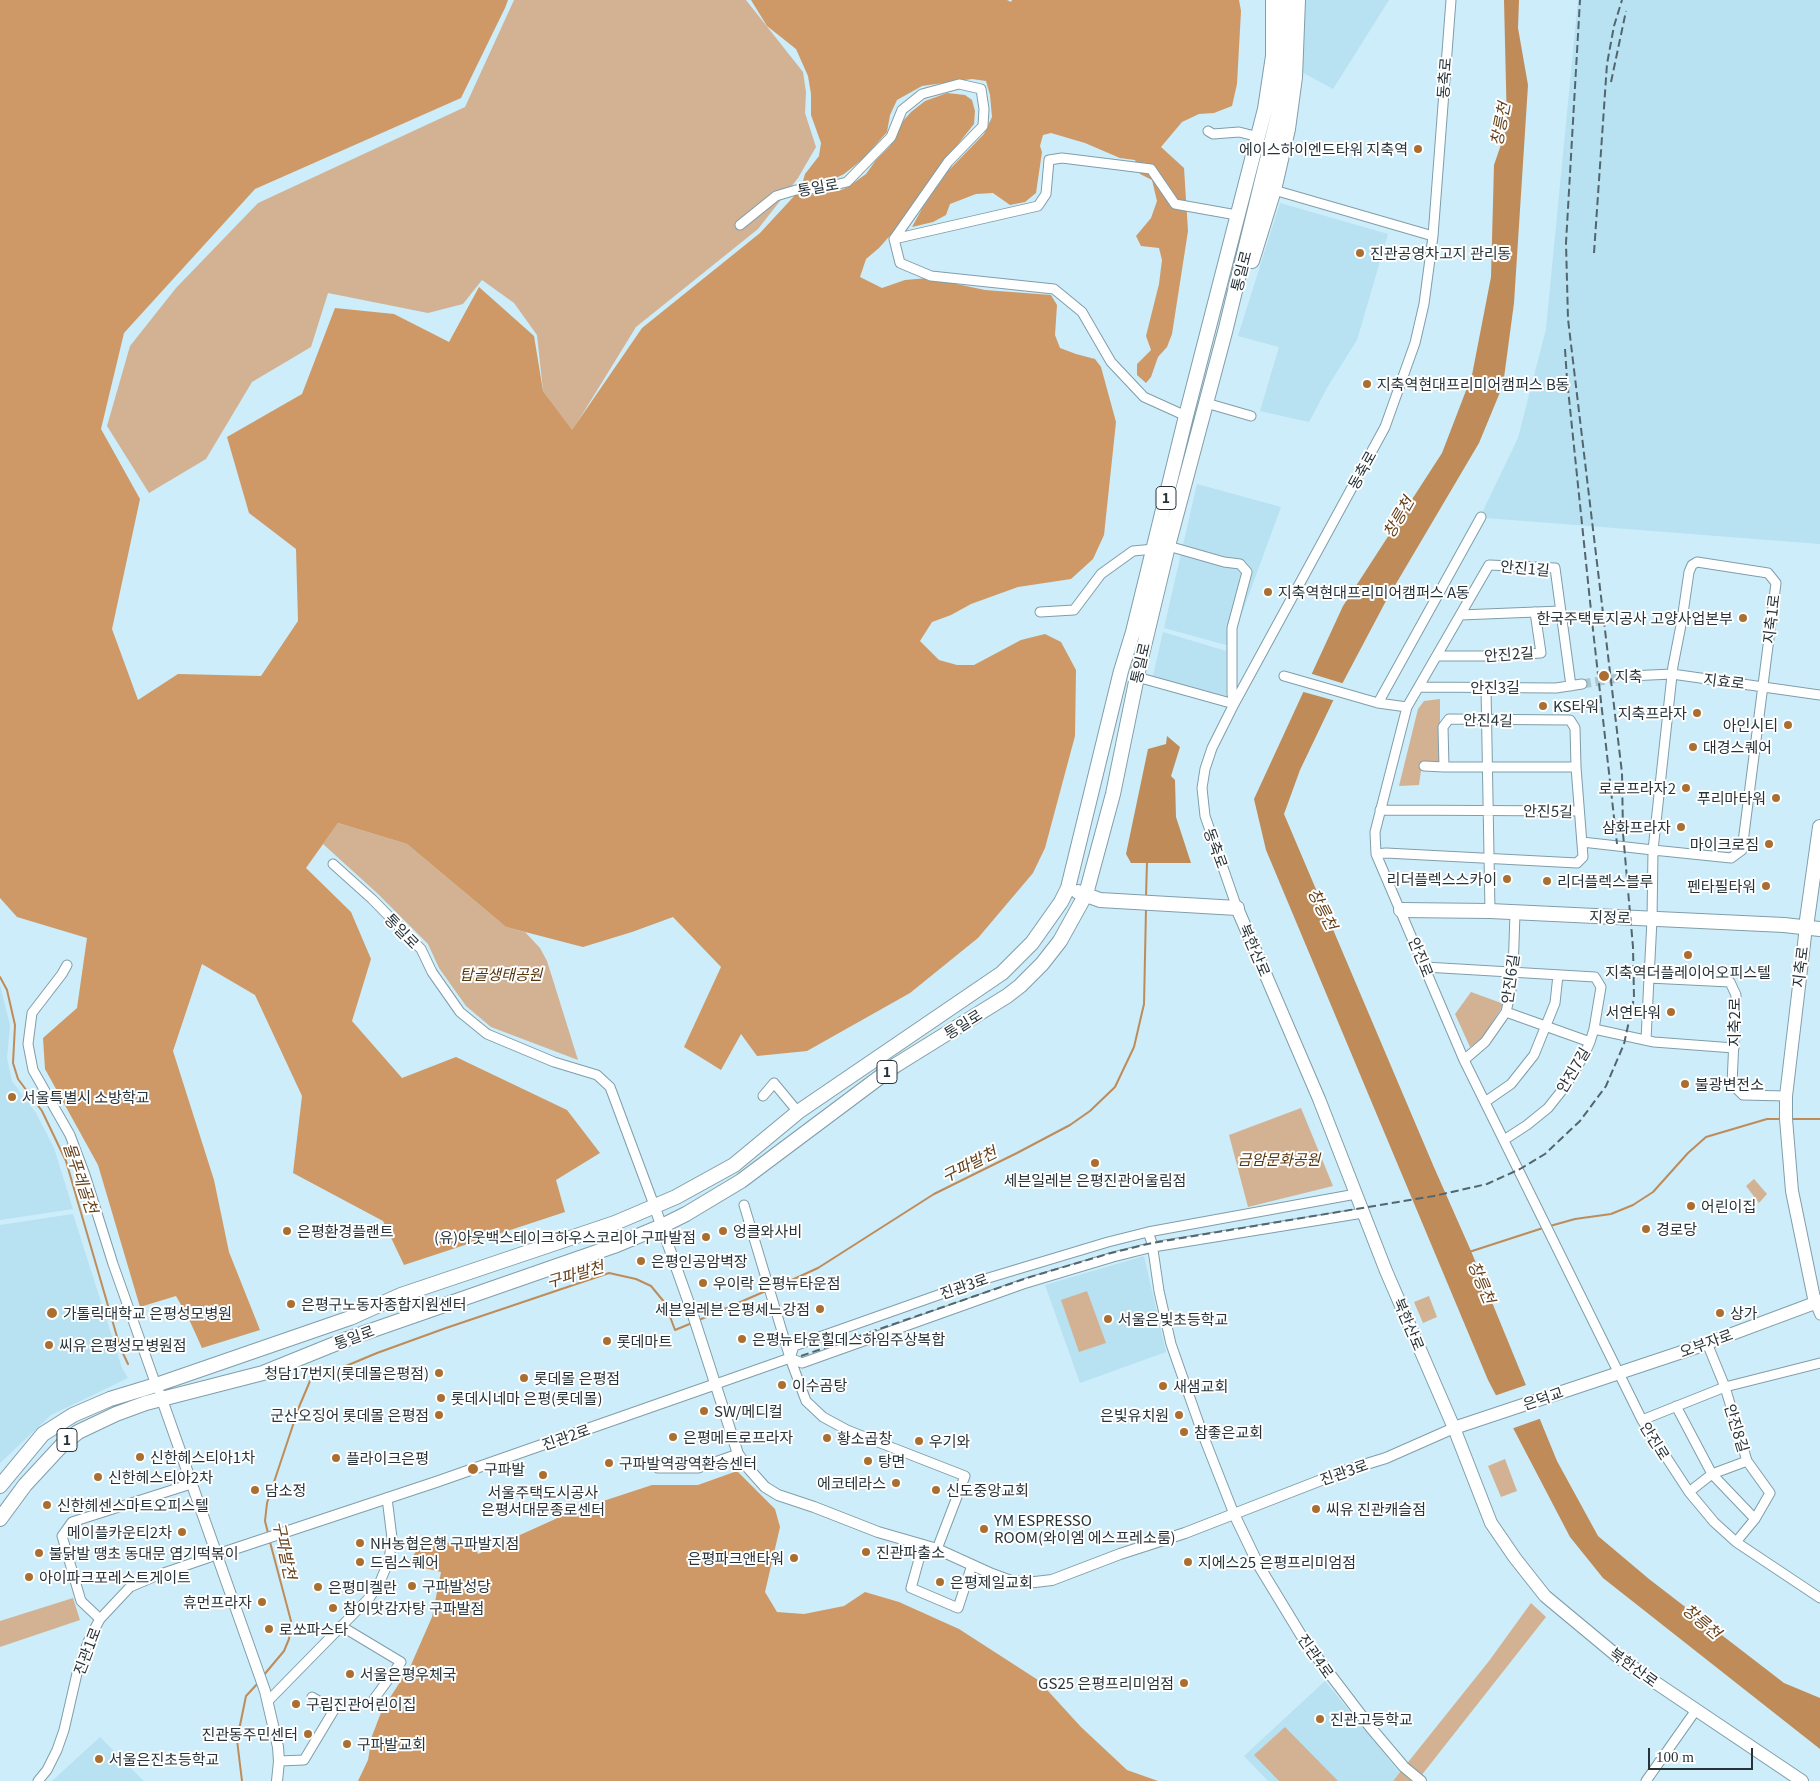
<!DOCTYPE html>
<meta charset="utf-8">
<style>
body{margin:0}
#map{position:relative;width:1820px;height:1781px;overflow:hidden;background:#ccedf9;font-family:Georgia,serif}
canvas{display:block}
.scale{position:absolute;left:1648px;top:1748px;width:105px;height:22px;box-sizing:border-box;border:2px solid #273338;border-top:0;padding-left:6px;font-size:15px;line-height:18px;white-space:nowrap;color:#273338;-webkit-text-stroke:4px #fff;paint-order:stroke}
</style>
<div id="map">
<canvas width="1820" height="1781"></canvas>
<div class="scale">100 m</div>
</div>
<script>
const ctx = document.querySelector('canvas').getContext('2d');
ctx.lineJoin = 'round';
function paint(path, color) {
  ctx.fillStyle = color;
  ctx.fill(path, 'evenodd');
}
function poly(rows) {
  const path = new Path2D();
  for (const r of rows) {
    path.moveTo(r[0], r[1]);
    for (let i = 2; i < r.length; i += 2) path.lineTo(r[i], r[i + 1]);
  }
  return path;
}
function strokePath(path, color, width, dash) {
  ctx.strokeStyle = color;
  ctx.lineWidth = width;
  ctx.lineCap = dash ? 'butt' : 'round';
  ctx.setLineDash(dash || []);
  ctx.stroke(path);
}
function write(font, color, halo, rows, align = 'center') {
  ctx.font = font + ' Georgia,"Noto Sans KR",serif';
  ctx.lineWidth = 4;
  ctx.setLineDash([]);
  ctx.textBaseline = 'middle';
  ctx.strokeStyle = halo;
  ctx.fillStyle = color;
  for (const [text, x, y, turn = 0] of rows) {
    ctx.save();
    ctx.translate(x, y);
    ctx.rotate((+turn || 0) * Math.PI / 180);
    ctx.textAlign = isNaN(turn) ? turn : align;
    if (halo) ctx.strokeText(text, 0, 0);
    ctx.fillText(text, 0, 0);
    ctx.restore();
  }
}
paint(poly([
 [1304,0,1389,0,1333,89,1302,72],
 [1578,0,1820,0,1820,544,1486,518,1481,515,1518,438,1546,329],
 [1280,203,1388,234,1357,340,1328,386,1309,422,1260,411,1279,347,1238,336],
 [1197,484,1281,507,1230,646,1164,628],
 [1163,632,1226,651,1226,698,1153,676],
 [0,985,10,1025,7,1058,12,1081,36,1113,54,1148,73,1209,0,1220],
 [73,1214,122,1368,128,1378,51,1415,0,1463,0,1225],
 [1144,1256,1166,1352,1080,1383,1045,1285],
 [1325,1681,1400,1773,1393,1781,1268,1781,1244,1756],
 [100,1737,144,1781,52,1781]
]), '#b8e1f1');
paint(poly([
 [514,0,746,0,803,72,806,92,805,113,816,147,798,178,758,229,636,327,572,431,543,391,537,335,514,303,482,280,463,304,428,313,328,293,311,347,252,382,206,459,149,493,107,426,130,346,176,288,258,203,465,107],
 [1440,699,1440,762,1422,763,1419,785,1399,786,1418,709,1424,701],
 [338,823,407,844,506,927,525,932,540,948,547,961,578,1060,491,1027,466,1006,439,968,428,944,377,893,323,844],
 [1471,992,1504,1004,1481,1040,1470,1047,1455,1014],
 [1301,1108,1333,1186,1248,1207,1229,1135],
 [1754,1179,1767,1194,1759,1203,1746,1186],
 [1087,1291,1106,1343,1079,1352,1061,1300],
 [1429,1296,1437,1317,1423,1323,1414,1302],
 [1505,1459,1517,1491,1501,1497,1488,1466],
 [73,1598,80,1620,0,1647,0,1621],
 [1531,1603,1546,1617,1417,1781,1393,1781,1489,1661],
 [1285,1727,1338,1781,1279,1781,1254,1755]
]), '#d3b293');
paint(poly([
 [0,0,508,0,505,8,461,98,255,189,124,333,101,429,140,499,112,629,138,700,178,674,261,676,298,621,296,549,249,513,227,437,302,394,335,308,394,314,449,342,479,287,534,336,543,391,572,430,642,328,760,233,797,193,809,194,841,190,848,187,866,174,876,160,890,146,903,121,911,112,925,101,947,93,965,95,972,100,975,111,974,124,931,178,894,231,879,248,866,259,860,277,882,288,905,280,928,278,985,290,1051,295,1057,305,1055,335,1060,348,1076,354,1095,359,1101,367,1116,422,1104,535,1093,559,1071,579,1018,587,971,604,951,615,932,622,920,641,939,660,957,665,974,665,1021,640,1045,634,1061,642,1076,670,1075,736,1045,848,1033,873,978,938,910,993,807,1051,757,1056,741,1034,721,1070,684,1047,721,967,673,917,632,932,583,947,506,927,407,844,338,823,306,868,351,912,371,959,352,1021,402,1078,456,1057,567,1110,600,1153,556,1180,565,1212,404,1265,383,1221,293,1173,302,1096,255,995,202,964,173,1051,214,1180,229,1252,260,1330,202,1348,188,1317,176,1296,140,1307,98,1165,45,1069,43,1038,77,1008,87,938,17,917,0,898],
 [751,0,1007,0,1011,2,1012,0,1239,0,1241,11,1237,84,1232,106,1214,113,1199,114,1182,122,1161,147,1184,168,1188,231,1172,334,1167,347,1158,357,1151,377,1146,383,1137,375,1137,364,1151,350,1146,336,1159,284,1162,260,1159,248,1141,246,1136,236,1151,218,1157,201,1152,180,1140,174,1135,160,1120,158,1085,143,1051,133,1043,135,1040,146,1042,152,1036,193,1025,202,1010,205,993,193,976,194,950,204,946,215,933,222,912,227,923,207,948,171,984,134,992,117,990,95,986,81,972,79,922,86,897,100,890,115,887,132,863,159,844,174,834,179,802,185,805,174,819,156,821,143,811,115,811,94,808,76,796,49,767,26],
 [737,1471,775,1509,780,1527,765,1592,777,1612,804,1614,844,1606,865,1592,899,1602,959,1629,1038,1680,1081,1727,1127,1770,1158,1781,358,1781,368,1760,372,1736,382,1710,411,1665,432,1617,441,1572,407,1564,423,1542,442,1540,458,1547,473,1539,478,1554,573,1511,652,1485,698,1485]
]), '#ce9966');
paint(poly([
 [1504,0,1519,0,1518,28,1528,85,1514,303,1503,385,1479,443,1387,599,1332,703,1300,770,1284,814,1433,1165,1471,1251,1557,1461,1598,1536,1649,1579,1784,1683,1820,1698,1820,1749,1603,1578,1570,1537,1488,1380,1266,850,1254,799,1343,606,1442,453,1472,375,1491,277,1494,165,1507,127],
 [1167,736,1180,747,1171,776,1175,780,1176,817,1191,863,1131,863,1126,854,1148,749,1166,744]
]), '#bf8b58');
paint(poly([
 [1309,673,1345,684,1336,701,1300,691],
 [1529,1384,1542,1418,1511,1429,1494,1396]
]), '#ccedf9');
strokePath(poly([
 [1146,897,1147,862],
 [0,977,7,990,15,1025,13,1063,18,1079,42,1111,66,1161,120,1347,128,1364],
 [1790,1119,1820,1119],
 [1550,1226,1575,1219,1611,1214,1633,1205,1653,1192,1688,1153,1706,1137,1767,1119,1780,1119],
 [1469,1252,1543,1228],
 [772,1289,818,1268,934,1194,1017,1153,1070,1125,1090,1111,1115,1087,1134,1047,1144,1004,1146,909],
 [699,1320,768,1290],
 [268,1533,265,1521,267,1503,299,1407,310,1381,377,1353,446,1328,609,1273,636,1279,651,1286,665,1303,675,1330,692,1323],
 [263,1676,284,1651,289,1639,291,1621,270,1542],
 [242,1781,237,1740,246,1696,259,1682]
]), '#bf8b58', 2);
strokePath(poly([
 [1582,684,1629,676]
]), '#abc8d2', 9, [9, 4.5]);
const minor = poly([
 [1208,131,1213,134,1239,132,1251,135],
 [1274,190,1433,236],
 [740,225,776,196,796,190,823,188,847,182,891,137,902,110,922,94,959,84,981,89,984,109,983,126,948,162,894,239,900,263,931,276,1054,289,1082,312,1111,362,1144,397,1186,416],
 [894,239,1038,206,1046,194,1049,160,1062,158,1151,169,1175,204,1231,214],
 [1206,403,1251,416],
 [1168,546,1224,562,1240,564,1247,572,1232,628,1232,694,1234,704],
 [1697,562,1768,573,1776,583,1742,850,1731,858,1653,850,1673,666,1682,620,1689,572,1692,565,1697,562],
 [1040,612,1074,610,1101,574,1133,551,1154,549],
 [1460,615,1561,611],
 [1437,656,1488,656,1541,653,1535,612],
 [1284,676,1378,703,1407,707],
 [1629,676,1672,674,1820,695],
 [1137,677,1234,704],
 [1571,686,1555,568,1489,565,1407,707,1375,832,1376,854,1464,1060,1642,1420,1689,1492,1714,1522,1736,1542,1820,1598],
 [1419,687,1556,688,1582,684],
 [1486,688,1490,911],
 [1378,703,1481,517],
 [1424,766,1444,767],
 [1380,810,1579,811],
 [1582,842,1653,850,1652,920,1649,978,1730,982,1736,995,1732,1084,1743,1095,1786,1096],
 [1376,854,1386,853,1577,863,1583,857,1576,767,1575,728,1570,720,1449,719,1443,727,1444,767,1576,767],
 [333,864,372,899,421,949,432,972,460,1012,487,1034,554,1062,597,1075,610,1087,654,1205],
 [1237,908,1205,816,1202,788,1205,769,1212,748,1234,704,1385,427,1415,343,1424,304,1433,236,1451,0],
 [67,965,62,974,32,1013,28,1044,33,1070,70,1135,85,1175,113,1264,156,1385],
 [1425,967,1595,977,1601,987,1594,1029,1590,1042,1584,1055,1567,1084,1548,1108,1527,1125,1504,1140],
 [1506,1012,1590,1042],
 [1594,1029,1654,1042,1734,1048],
 [1646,1040,1649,978],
 [1464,1060,1485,1042,1506,1012,1511,990,1513,973,1515,913],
 [763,1096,774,1083,798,1112],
 [1485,1102,1511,1084,1534,1055,1555,1003,1558,975],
 [744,1205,790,1358,806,1401,823,1417,847,1430,965,1476,937,1549],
 [1148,1232,1152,1243,1159,1291,1171,1344,1203,1435,1234,1514],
 [1815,1303,1820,1315],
 [1707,1343,1725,1387,1747,1461,1770,1493,1755,1519,1736,1542],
 [790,1358,794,1346,975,1282,1108,1242,1148,1232,1356,1194],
 [716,1384,790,1358,802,1363,1023,1284,1113,1257,1153,1247,1363,1213],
 [1676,1406,1712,1474,1755,1519],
 [1642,1420,1725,1387,1820,1363],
 [658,1468,698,1468,738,1454],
 [1689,1492,1712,1474,1747,1461],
 [923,1545,911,1588,958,1608,972,1565],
 [100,1619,81,1601,62,1536,72,1522,191,1484],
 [341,1626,401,1662,374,1699],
 [268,1701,370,1597,380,1582,389,1560,392,1538,387,1498],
 [279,1761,304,1760,334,1710,312,1697],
 [38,1781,47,1770,57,1750,64,1730,78,1669,90,1637,100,1619,130,1587,158,1575,216,1555],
 [1646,1781,1696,1710]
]);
const tertiary = poly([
 [654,1205,691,1309,738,1454,749,1469,765,1487,778,1495,814,1507,878,1532,937,1549,992,1574,1011,1581,1035,1582,1052,1580,1120,1554,1185,1533,1347,1470,1386,1458,1454,1428],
 [160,1394,265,1691,278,1747,279,1761,277,1781],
 [1234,1514,1259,1566,1304,1640,1371,1728,1404,1767,1421,1781],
 [216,1555,436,1482,716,1384]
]);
const secondary = poly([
 [1237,908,1319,1099,1386,1271,1454,1428,1491,1523,1515,1558,1545,1596,1622,1660,1802,1781],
 [1806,927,1786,1096,1786,1119,1792,1191,1815,1303],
 [1454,1428,1697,1347,1820,1301]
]);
const primary = poly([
 [1252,261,1274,190,1288,129,1295,77,1298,0],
 [1078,892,1100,900,1237,908],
 [1401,910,1490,911,1784,925,1820,929],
 [1806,927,1820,827],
 [0,1486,43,1434,73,1415,110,1399,156,1385,350,1318,401,1295,615,1223,676,1197,734,1165,798,1112,1002,973,1032,943,1061,902,1068,888,1121,671,1133,632,1186,416,1265,109,1273,56,1273,0],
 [0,1519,25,1485,62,1445,78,1432,116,1414,146,1403,263,1373,347,1339,614,1246,662,1226,686,1214,741,1181,896,1065,1007,996,1020,986,1042,964,1060,941,1086,894,1113,794,1139,667,1168,546,1225,332,1278,115,1285,57,1286,0]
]);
strokePath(minor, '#809eaa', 11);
strokePath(tertiary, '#809eaa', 12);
strokePath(secondary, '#809eaa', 14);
strokePath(primary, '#809eaa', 16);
strokePath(minor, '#fff', 9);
strokePath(tertiary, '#fff', 10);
strokePath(secondary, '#fff', 12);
strokePath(primary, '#fff', 14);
strokePath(poly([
 [1611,82,1626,11],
 [1594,253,1607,64,1614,26,1622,0],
 [1565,349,1567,379,1593,630,1617,844],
 [801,1356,1030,1277,1111,1253,1152,1243,1434,1196,1487,1184,1520,1169,1545,1154,1580,1121,1606,1086,1624,1044,1634,998,1633,947,1623,833,1622,773,1568,319,1566,243,1580,0]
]), '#54666d', 2, [8, 4]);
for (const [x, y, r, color] of [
 [1418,149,5,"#aa6f30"],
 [1360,253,5,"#aa6f30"],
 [1367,384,5,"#aa6f30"],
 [1268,592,5,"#aa6f30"],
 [1743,618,5,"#aa6f30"],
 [1604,676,6,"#aa6f30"],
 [1543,706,5,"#aa6f30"],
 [1697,713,5,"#aa6f30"],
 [1788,725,5,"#aa6f30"],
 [1693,747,5,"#aa6f30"],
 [1686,788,5,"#aa6f30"],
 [1776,798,5,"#aa6f30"],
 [1681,827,5,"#aa6f30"],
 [1769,844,5,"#aa6f30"],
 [1507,879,5,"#aa6f30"],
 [1547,881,5,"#aa6f30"],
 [1766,886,5,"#aa6f30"],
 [1688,955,5,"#aa6f30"],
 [1671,1012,5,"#aa6f30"],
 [1685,1084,5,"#aa6f30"],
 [12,1097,5,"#aa6f30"],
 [1095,1163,5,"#aa6f30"],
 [1691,1206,5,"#aa6f30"],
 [1646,1229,5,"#aa6f30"],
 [287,1231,5,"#aa6f30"],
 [723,1231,5,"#aa6f30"],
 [706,1237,5,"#aa6f30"],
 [641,1261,5,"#aa6f30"],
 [703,1283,5,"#aa6f30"],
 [291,1304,5,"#aa6f30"],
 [820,1309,5,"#aa6f30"],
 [52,1313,6,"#aa6f30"],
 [1720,1313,5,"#aa6f30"],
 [1108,1319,5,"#aa6f30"],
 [742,1339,5,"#aa6f30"],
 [607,1341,5,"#aa6f30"],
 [49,1345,5,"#aa6f30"],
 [439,1373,5,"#aa6f30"],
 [524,1378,5,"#aa6f30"],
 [782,1385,5,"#aa6f30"],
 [1163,1386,5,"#aa6f30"],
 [441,1398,5,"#aa6f30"],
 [704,1411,5,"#aa6f30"],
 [439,1415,5,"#aa6f30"],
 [1179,1415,5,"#aa6f30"],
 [1184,1432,5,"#aa6f30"],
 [673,1437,5,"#aa6f30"],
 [827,1438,5,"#aa6f30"],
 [919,1441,5,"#aa6f30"],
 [140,1457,5,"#aa6f30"],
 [336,1458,5,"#aa6f30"],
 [868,1461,5,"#aa6f30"],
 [609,1463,5,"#aa6f30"],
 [473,1469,6,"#aa6f30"],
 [543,1475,5,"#aa6f30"],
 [98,1477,5,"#aa6f30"],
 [896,1483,5,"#aa6f30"],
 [255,1490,5,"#aa6f30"],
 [936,1490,5,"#aa6f30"],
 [47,1505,5,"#aa6f30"],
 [1316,1509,5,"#aa6f30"],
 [984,1529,5,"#aa6f30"],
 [182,1532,5,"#aa6f30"],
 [360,1543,5,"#aa6f30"],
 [866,1552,5,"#aa6f30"],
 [39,1553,5,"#aa6f30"],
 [794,1558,5,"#aa6f30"],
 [360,1562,5,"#aa6f30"],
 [1188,1562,5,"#aa6f30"],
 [29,1577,5,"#aa6f30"],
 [940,1582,5,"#aa6f30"],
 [412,1586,5,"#aa6f30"],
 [318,1587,5,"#aa6f30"],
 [262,1602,5,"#aa6f30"],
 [333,1608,5,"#aa6f30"],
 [269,1629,5,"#aa6f30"],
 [350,1674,5,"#aa6f30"],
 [1184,1683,5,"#aa6f30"],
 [296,1704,5,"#aa6f30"],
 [1320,1719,5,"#aa6f30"],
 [308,1734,5,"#aa6f30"],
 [347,1744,5,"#aa6f30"],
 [99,1759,5,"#aa6f30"]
]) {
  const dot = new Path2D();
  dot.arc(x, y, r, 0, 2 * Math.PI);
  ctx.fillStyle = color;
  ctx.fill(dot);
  strokePath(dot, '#fff', 2);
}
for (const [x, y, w] of [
 [1166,498,20],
 [887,1072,20],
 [67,1440,20]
]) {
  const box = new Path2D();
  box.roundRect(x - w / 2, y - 11.5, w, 23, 4);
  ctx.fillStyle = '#fff';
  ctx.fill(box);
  strokePath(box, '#273338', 1);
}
write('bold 14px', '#273338', null, [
 ["1",1166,498],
 ["1",887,1072],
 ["1",67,1440]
]);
write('15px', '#273338', '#fff', [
 ["동축로",1444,78,-86],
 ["통일로",818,187,-10],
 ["통일로",1241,271,-76],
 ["동축로",1362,470,-61],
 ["안진1길",1525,568,5],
 ["지축1로",1771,619,-83],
 ["안진2길",1509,654,-4],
 ["통일로",1140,663,-77],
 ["지효로",1724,681,7],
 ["안진3길",1495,687],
 ["안진4길",1488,720,1],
 ["안진5길",1548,811,1],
 ["동축로",1216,848,70],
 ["지정로",1610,917,2],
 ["통일로",402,931,46],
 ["북한산로",1255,950,67],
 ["안진로",1421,957,68],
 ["지축로",1800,967,-83],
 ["안진6길",1510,979,-82],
 ["지축2로",1734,1022,-90],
 ["통일로",963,1024,-32],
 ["안진7길",1573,1070,-59],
 ["진관3로",964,1286,-19],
 ["북한산로",1409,1324,67],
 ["통일로",354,1337,-20],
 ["오부자로",1706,1343,-20],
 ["은덕교",1543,1398,-19],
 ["안진8길",1737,1428,73],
 ["진관2로",566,1437,-19],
 ["안진로",1655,1441,58],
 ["진관3로",1344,1472,-19],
 ["진관1로",87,1651,-69],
 ["진관4로",1316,1656,55],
 ["북한산로",1634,1667,36]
]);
write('15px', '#273338', '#fff', [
 ["에이스하이엔드타워 지축역",1408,149,"right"],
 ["진관공영차고지 관리동",1370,253],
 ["지축역현대프리미어캠퍼스 B동",1377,384],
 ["지축역현대프리미어캠퍼스 A동",1278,592],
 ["한국주택토지공사 고양사업본부",1733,618,"right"],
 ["지축",1615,676],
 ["KS타워",1553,706],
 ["지축프라자",1687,713,"right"],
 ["아인시티",1778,725,"right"],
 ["대경스퀘어",1703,747],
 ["로로프라자2",1676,788,"right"],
 ["푸리마타워",1766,798,"right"],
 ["삼화프라자",1671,827,"right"],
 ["마이크로짐",1759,844,"right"],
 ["리더플렉스스카이",1497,879,"right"],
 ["리더플렉스블루",1557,881],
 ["펜타필타워",1756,886,"right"],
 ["지축역더플레이어오피스텔",1688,972,"center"],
 ["서연타워",1661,1012,"right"],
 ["불광변전소",1695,1084],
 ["서울특별시 소방학교",22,1097],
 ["세븐일레븐 은평진관어울림점",1095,1180,"center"],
 ["어린이집",1701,1206],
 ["경로당",1656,1229],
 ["은평환경플랜트",297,1231],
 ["엉클와사비",733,1231],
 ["(유)아웃백스테이크하우스코리아 구파발점",696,1237,"right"],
 ["은평인공암벽장",651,1261],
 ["우이락 은평뉴타운점",713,1283],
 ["은평구노동자종합지원센터",301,1304],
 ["세븐일레븐 은평세느강점",810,1309,"right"],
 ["가톨릭대학교 은평성모병원",63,1313],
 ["상가",1730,1313],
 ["서울은빛초등학교",1118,1319],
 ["은평뉴타운힐데스하임주상복합",752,1339],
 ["롯데마트",617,1341],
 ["씨유 은평성모병원점",59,1345],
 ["청담17번지(롯데몰은평점)",429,1373,"right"],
 ["롯데몰 은평점",534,1378],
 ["이수곰탕",792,1385],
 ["새샘교회",1173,1386],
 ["롯데시네마 은평(롯데몰)",451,1398],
 ["SW/메디컬",714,1411],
 ["군산오징어 롯데몰 은평점",429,1415,"right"],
 ["은빛유치원",1169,1415,"right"],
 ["참좋은교회",1194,1432],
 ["은평메트로프라자",683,1437],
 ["황소곱창",837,1438],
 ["우기와",929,1441],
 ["신한헤스티아1차",150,1457],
 ["플라이크은평",346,1458],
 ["탕면",878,1461],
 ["구파발역광역환승센터",619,1463],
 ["구파발",484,1469],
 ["신한헤스티아2차",108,1477],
 ["에코테라스",886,1483,"right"],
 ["담소정",265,1490],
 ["신도중앙교회",946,1490],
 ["서울주택도시공사",543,1492,"center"],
 ["은평서대문종로센터",543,1509,"center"],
 ["신한헤센스마트오피스텔",57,1505],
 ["씨유 진관캐슬점",1326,1509],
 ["YM ESPRESSO",994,1520],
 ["ROOM(와이엠 에스프레소룸)",994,1537],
 ["메이플카운티2차",172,1532,"right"],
 ["NH농협은행 구파발지점",370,1543],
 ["진관파출소",876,1552],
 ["불닭발 땡초 동대문 엽기떡볶이",49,1553],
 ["은평파크앤타워",784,1558,"right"],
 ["드림스퀘어",370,1562],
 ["지에스25 은평프리미엄점",1198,1562],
 ["아이파크포레스트게이트",39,1577],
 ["은평제일교회",950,1582],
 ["구파발성당",422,1586],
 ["은평미켈란",328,1587],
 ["휴먼프라자",252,1602,"right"],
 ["참이맛감자탕 구파발점",343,1608],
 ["로쏘파스타",279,1629],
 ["서울은평우체국",360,1674],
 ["GS25 은평프리미엄점",1174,1683,"right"],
 ["구립진관어린이집",306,1704],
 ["진관고등학교",1330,1719],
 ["진관동주민센터",298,1734,"right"],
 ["구파발교회",357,1744],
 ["서울은진초등학교",109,1759]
], 'left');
write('italic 15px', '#57340a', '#fff', [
 ["탑골생태공원",501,974],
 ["금암문화공원",1279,1159]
]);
write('italic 16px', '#66411b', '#fff', [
 ["창릉천",1500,124,-79],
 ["창릉천",1398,517,-60],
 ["창릉천",1323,909,63],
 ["구파발천",969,1164,-27],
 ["물푸레골천",81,1178,71],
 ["구파발천",575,1274,-16],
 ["창릉천",1482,1282,67],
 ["구파발천",285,1550,78],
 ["창릉천",1702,1621,40]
]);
</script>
